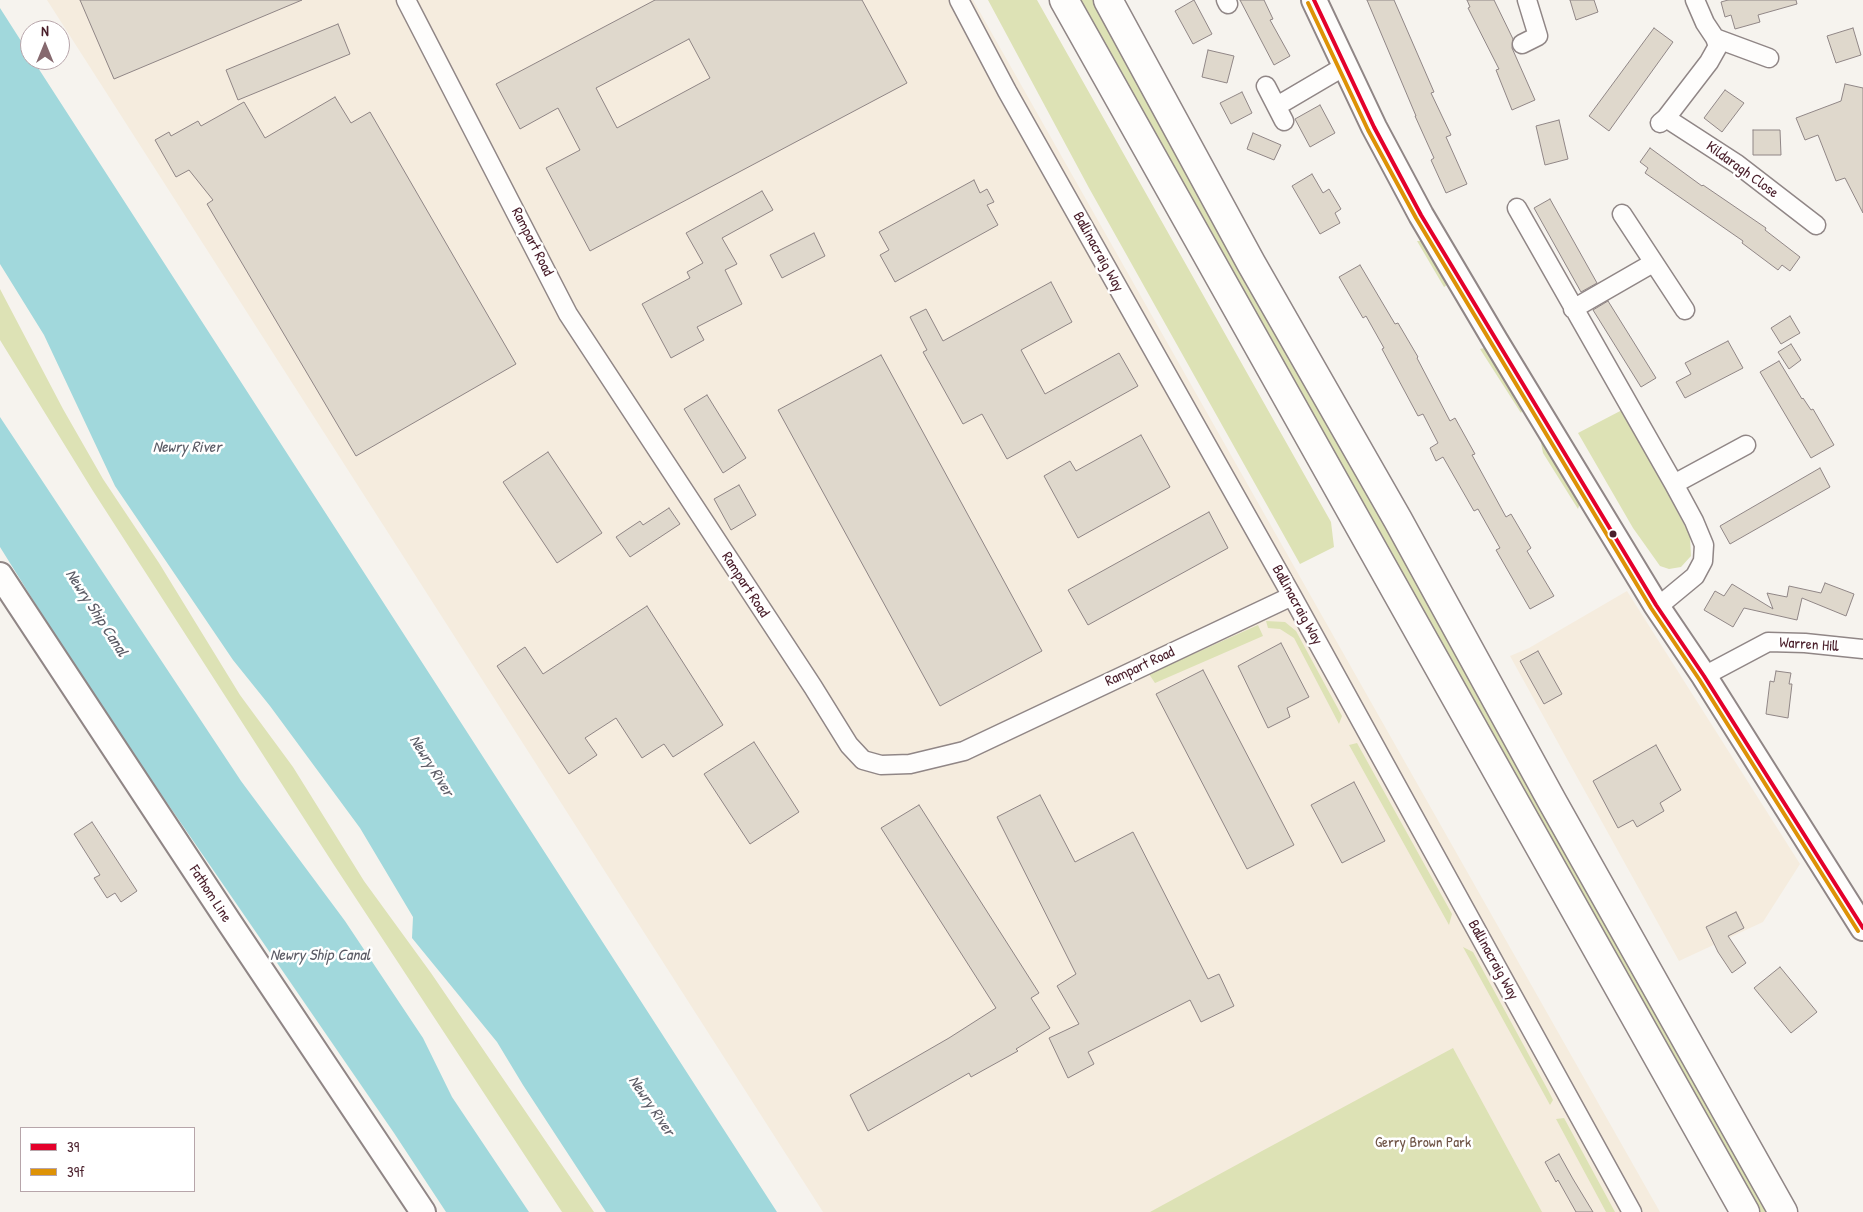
<!DOCTYPE html>
<style>
body{margin:0}
#map{position:relative;width:1863px;height:1212px;overflow:hidden;background:#f6f3ee;font-family:"Patrick Hand",sans-serif}
canvas{display:block}
.legend{position:absolute;left:20px;top:1127px;width:175px;height:65px;box-sizing:border-box;background:#fff;border:1px solid #b7a5aa;margin:0;padding:6px 9px;list-style:none;font-size:15px;color:#4a1f2b}
.legend li{display:flex;align-items:center;gap:10px;height:25px}
.legend b{width:25px;border:1px solid #b7a5aa}
.north{position:absolute;left:20px;top:20px;width:50px;height:50px;box-sizing:border-box;background:#fff;border:1px solid #b7a5aa;border-radius:50%;rotate:0deg;font-size:14px;font-weight:700;line-height:20px;text-align:center;color:#4a1f2b}
.north::after{content:'';display:block;margin:auto;width:18px;height:22px;background:#86696f;clip-path:polygon(50% 0,100% 100%,50% 72%,0 100%)}
</style>
<div id="map">
<canvas width="1863" height="1212"></canvas>
<ul class="legend">
<li><b style="height:6px;background:#e4002b"></b>39</li>
<li><b style="height:6px;background:#dd9206"></b>39f</li>
</ul>
<div class="north">N</div>
</div>
<script>
const ctx = document.querySelector('canvas').getContext('2d');
ctx.lineJoin = 'round';
function paint(path, color) {
  ctx.fillStyle = color;
  ctx.fill(path, 'evenodd');
}
function poly(rows) {
  const path = new Path2D();
  for (const r of rows) {
    path.moveTo(r[0], r[1]);
    for (let i = 2; i < r.length; i += 2) path.lineTo(r[i], r[i + 1]);
  }
  return path;
}
function strokePath(path, color, width, dash) {
  ctx.strokeStyle = color;
  ctx.lineWidth = width;
  ctx.lineCap = dash ? 'butt' : 'round';
  ctx.setLineDash(dash || []);
  ctx.stroke(path);
}
function write(font, color, halo, rows, align = 'center') {
  ctx.font = font + ' "Patrick Hand",sans-serif';
  ctx.lineWidth = 5;
  ctx.setLineDash([]);
  ctx.textBaseline = 'middle';
  ctx.strokeStyle = halo;
  ctx.fillStyle = color;
  for (const [text, x, y, turn = 0] of rows) {
    ctx.save();
    ctx.translate(x, y);
    ctx.rotate((+turn || 0) * Math.PI / 180);
    ctx.textAlign = isNaN(turn) ? turn : align;
    if (halo) ctx.strokeText(text, 0, 0);
    ctx.fillText(text, 0, 0);
    ctx.restore();
  }
}
paint(poly([
 [47,0,973,0,1660,1212,823,1212],
 [1627,591,1800,864,1763,922,1679,961,1510,656,1529,648]
]), '#f5ecde');
paint(poly([
 [988,0,1037,0,1331,522,1334,547,1300,564,1089,188],
 [1078,0,1097,0,1771,1212,1754,1212],
 [1417,241,1426,241,1451,282,1444,287],
 [0,289,63,409,103,479,159,563,240,695,293,767,364,881,431,973,594,1212,562,1212,334,865,93,491,0,340],
 [1488,347,1524,407,1521,413,1480,349],
 [1624,409,1690,536,1691,556,1681,567,1669,569,1660,566,1633,528,1578,433],
 [1541,443,1547,444,1581,500,1578,509,1543,453],
 [1266,621,1285,622,1296,631,1342,716,1339,724,1294,638,1280,629,1268,628],
 [1258,625,1263,636,1155,683,1149,674],
 [1357,743,1452,914,1449,925,1349,745],
 [1463,947,1473,952,1549,1092,1553,1100,1550,1105],
 [1453,1048,1542,1212,1150,1212,1262,1151],
 [1564,1118,1615,1212,1606,1212,1556,1119]
]), '#dde2b5');
paint(poly([
 [0,8,30,55,30,60,33,60,777,1212,606,1212,523,1085,497,1042,412,938,413,917,360,828,270,706,233,660,115,486,44,335,0,264],
 [0,417,241,781,345,921,423,1038,452,1097,529,1212,446,1212,394,1133,86,685,0,547]
]), '#a1d8dc');
const building = poly([
 [80,0,302,0,114,79,80,0],
 [655,0,862,0,907,83,590,251,546,168,580,150,558,108,520,129,496,84,655,0],
 [689,39,710,78,617,128,596,88,689,39],
 [1194,0,1212,34,1193,44,1175,11,1194,0],
 [1240,0,1264,0,1273,19,1270,20,1290,56,1274,65,1240,0],
 [1367,0,1394,0,1434,92,1431,93,1451,135,1446,137,1467,184,1446,193,1431,160,1434,158,1415,116,1416,116,1367,0],
 [1467,0,1494,0,1513,39,1512,48,1535,100,1512,110,1496,70,1499,69,1468,8,1470,7,1467,0],
 [1570,0,1594,0,1598,12,1576,20,1570,0],
 [1728,0,1796,0,1797,4,1758,15,1760,22,1735,29,1731,15,1725,17,1721,2,1728,0],
 [338,24,350,54,238,100,226,70,338,24],
 [1654,28,1673,42,1609,131,1589,116,1654,28],
 [1853,28,1861,55,1836,63,1827,36,1853,28],
 [1208,50,1234,56,1227,83,1202,77,1208,50],
 [1845,84,1863,88,1863,213,1845,178,1836,181,1818,135,1805,140,1796,118,1841,101,1845,84],
 [1725,90,1744,103,1722,132,1704,118,1725,90],
 [1242,92,1252,113,1231,124,1220,103,1242,92],
 [335,97,351,123,370,112,516,364,356,456,207,204,213,200,189,170,176,177,155,140,169,132,171,136,198,121,201,126,244,102,265,138,335,97],
 [1320,105,1335,133,1310,147,1295,119,1320,105],
 [1559,120,1568,159,1545,165,1536,126,1559,120],
 [1753,130,1780,130,1781,155,1753,155,1753,130],
 [1253,133,1281,145,1274,160,1247,149,1253,133],
 [1650,148,1702,186,1703,185,1766,228,1765,230,1800,257,1790,271,1782,265,1778,270,1742,243,1743,241,1645,173,1648,168,1640,162,1650,148],
 [1312,174,1323,193,1329,189,1341,209,1335,213,1340,223,1320,234,1292,186,1312,174],
 [974,180,980,193,987,189,994,202,987,205,998,225,895,282,880,255,889,250,879,232,974,180],
 [762,191,773,210,722,238,737,264,725,270,742,304,697,327,704,340,671,358,642,304,690,278,687,272,703,263,686,233,762,191],
 [1550,199,1597,283,1581,292,1534,208,1550,199],
 [814,233,825,256,782,278,770,255,814,233],
 [1360,265,1395,324,1398,323,1418,357,1417,358,1450,421,1455,418,1475,454,1472,455,1506,517,1511,514,1531,548,1527,551,1554,596,1530,609,1496,550,1500,548,1478,509,1474,511,1443,457,1436,461,1430,448,1438,443,1423,414,1418,416,1382,349,1384,348,1366,316,1363,318,1339,277,1360,265],
 [1051,282,1072,322,1021,350,1045,394,1119,353,1138,386,1007,459,982,414,963,424,923,352,927,350,910,317,926,309,943,341,1051,282],
 [1608,301,1656,378,1641,387,1593,310,1608,301],
 [1790,316,1800,333,1781,344,1771,328,1790,316],
 [1728,341,1743,368,1685,398,1676,382,1691,374,1685,363,1728,341],
 [1791,344,1801,360,1789,369,1778,352,1791,344],
 [881,355,1042,651,940,706,778,410,881,355],
 [1779,361,1802,399,1803,398,1811,410,1813,409,1834,445,1811,458,1760,372,1779,361],
 [707,395,746,458,723,473,684,409,707,395],
 [1141,435,1170,487,1078,538,1044,476,1070,461,1076,471,1141,435],
 [548,452,602,533,557,563,503,482,548,452],
 [1820,468,1830,487,1730,544,1720,526,1820,468],
 [739,485,756,515,731,530,714,499,739,485],
 [669,508,680,524,630,557,616,537,640,521,643,525,669,508],
 [1209,512,1228,548,1088,625,1068,590,1209,512],
 [1825,583,1854,594,1846,616,1802,598,1797,620,1744,608,1733,627,1704,610,1715,591,1724,596,1732,584,1773,609,1767,593,1787,597,1789,586,1821,593,1825,583],
 [647,606,723,725,673,757,664,744,642,758,616,718,585,738,597,755,569,774,497,666,525,647,543,674,647,606],
 [1281,643,1309,697,1287,708,1290,717,1268,728,1238,666,1281,643],
 [1538,651,1562,694,1544,704,1520,661,1538,651],
 [1203,670,1294,845,1247,869,1156,694,1203,670],
 [1776,671,1791,673,1789,684,1792,684,1788,718,1766,714,1770,681,1774,682,1776,671],
 [754,742,799,812,750,844,704,774,754,742],
 [1656,745,1681,790,1660,803,1664,811,1637,827,1633,820,1618,828,1593,781,1656,745],
 [1354,782,1385,841,1342,863,1311,805,1354,782],
 [1040,795,1075,862,1133,832,1208,979,1219,974,1234,1006,1201,1022,1190,1000,1088,1052,1094,1064,1068,1078,1049,1038,1079,1024,1057,986,1076,974,997,817,1040,795],
 [919,805,1039,993,1031,998,1050,1028,1016,1049,1018,1051,971,1077,969,1073,868,1131,850,1095,949,1038,996,1008,881,828,919,805],
 [92,822,137,891,121,902,115,893,107,898,94,878,100,875,74,834,92,822],
 [1736,912,1744,928,1728,936,1746,963,1732,973,1718,952,1706,927,1736,912],
 [1780,967,1817,1012,1791,1033,1754,988,1780,967],
 [1559,1154,1573,1179,1593,1212,1576,1212,1558,1180,1556,1182,1545,1162,1559,1154]
]);
paint(building, '#dfd8cc');
strokePath(building, '#908686', 1);
const street = poly([
 [406,0,568,314,813,687,849,745,863,760,881,765,910,764,964,751,1292,596],
 [959,0,1007,91,1292,596,1632,1212],
 [1226,0,1228,4],
 [1695,0,1705,23,1715,38,1769,58],
 [1522,44,1538,36,1527,0],
 [1266,86,1284,121],
 [1277,106,1345,66],
 [1666,118,1737,164,1816,225],
 [1660,123,1666,118,1709,62,1718,46,1715,38],
 [1517,208,1674,484,1694,521,1704,545,1703,561,1695,576,1666,600,1656,605],
 [1622,214,1685,310],
 [1573,309,1653,263],
 [1674,484,1746,445],
 [1704,676,1768,642,1805,643,1863,649]
]);
const secondary = poly([
 [1314,0,1374,127,1421,215,1495,340,1656,605,1704,676,1863,928],
 [0,575,229,922,423,1212]
]);
const highway = poly([
 [1064,0,1745,1212],
 [1108,0,1251,263,1398,520,1552,801,1783,1212]
]);
strokePath(street, '#908686', 21);
strokePath(secondary, '#908686', 28);
strokePath(highway, '#908686', 31);
strokePath(street, '#fefdfc', 18);
strokePath(secondary, '#fefdfc', 24);
strokePath(highway, '#fefdfc', 28);
strokePath(poly([
 [1314,0,1374,127,1421,215,1656,605,1704,676,1863,928]
]), '#e4002b', 4);
strokePath(poly([
 [1308,3,1368,130,1416,218,1651,608,1699,679,1858,931]
]), '#dd9206', 4);
for (const [x, y, r, color] of [
 [1613,534,4.5,"#4a1f2b"]
]) {
  const dot = new Path2D();
  dot.arc(x, y, r, 0, 2 * Math.PI);
  ctx.fillStyle = color;
  ctx.fill(dot);
  strokePath(dot, '#fff', 2);
}
write('15px', '#4a1f2b', '#fff', [
 ["Kildaragh Close",1742,170,36],
 ["Rampart Road",532,242,63],
 ["Ballinacraig Way",1098,252,61],
 ["Rampart Road",745,585,57],
 ["Ballinacraig Way",1297,605,61],
 ["Warren Hill",1809,645,4],
 ["Rampart Road",1140,667,-25],
 ["Fathom Line",210,894,57],
 ["Ballinacraig Way",1493,960,61]
]);
write('15px', '#705547', '#fff', [
 ["Gerry Brown Park",1423,1143]
]);
write('italic 16px', '#5c5c66', '#fff', [
 ["Newry River",187,448],
 ["Newry Ship Canal",96,613,57],
 ["Newry River",431,766,58],
 ["Newry Ship Canal",320,956],
 ["Newry River",651,1106,56]
]);
</script>
